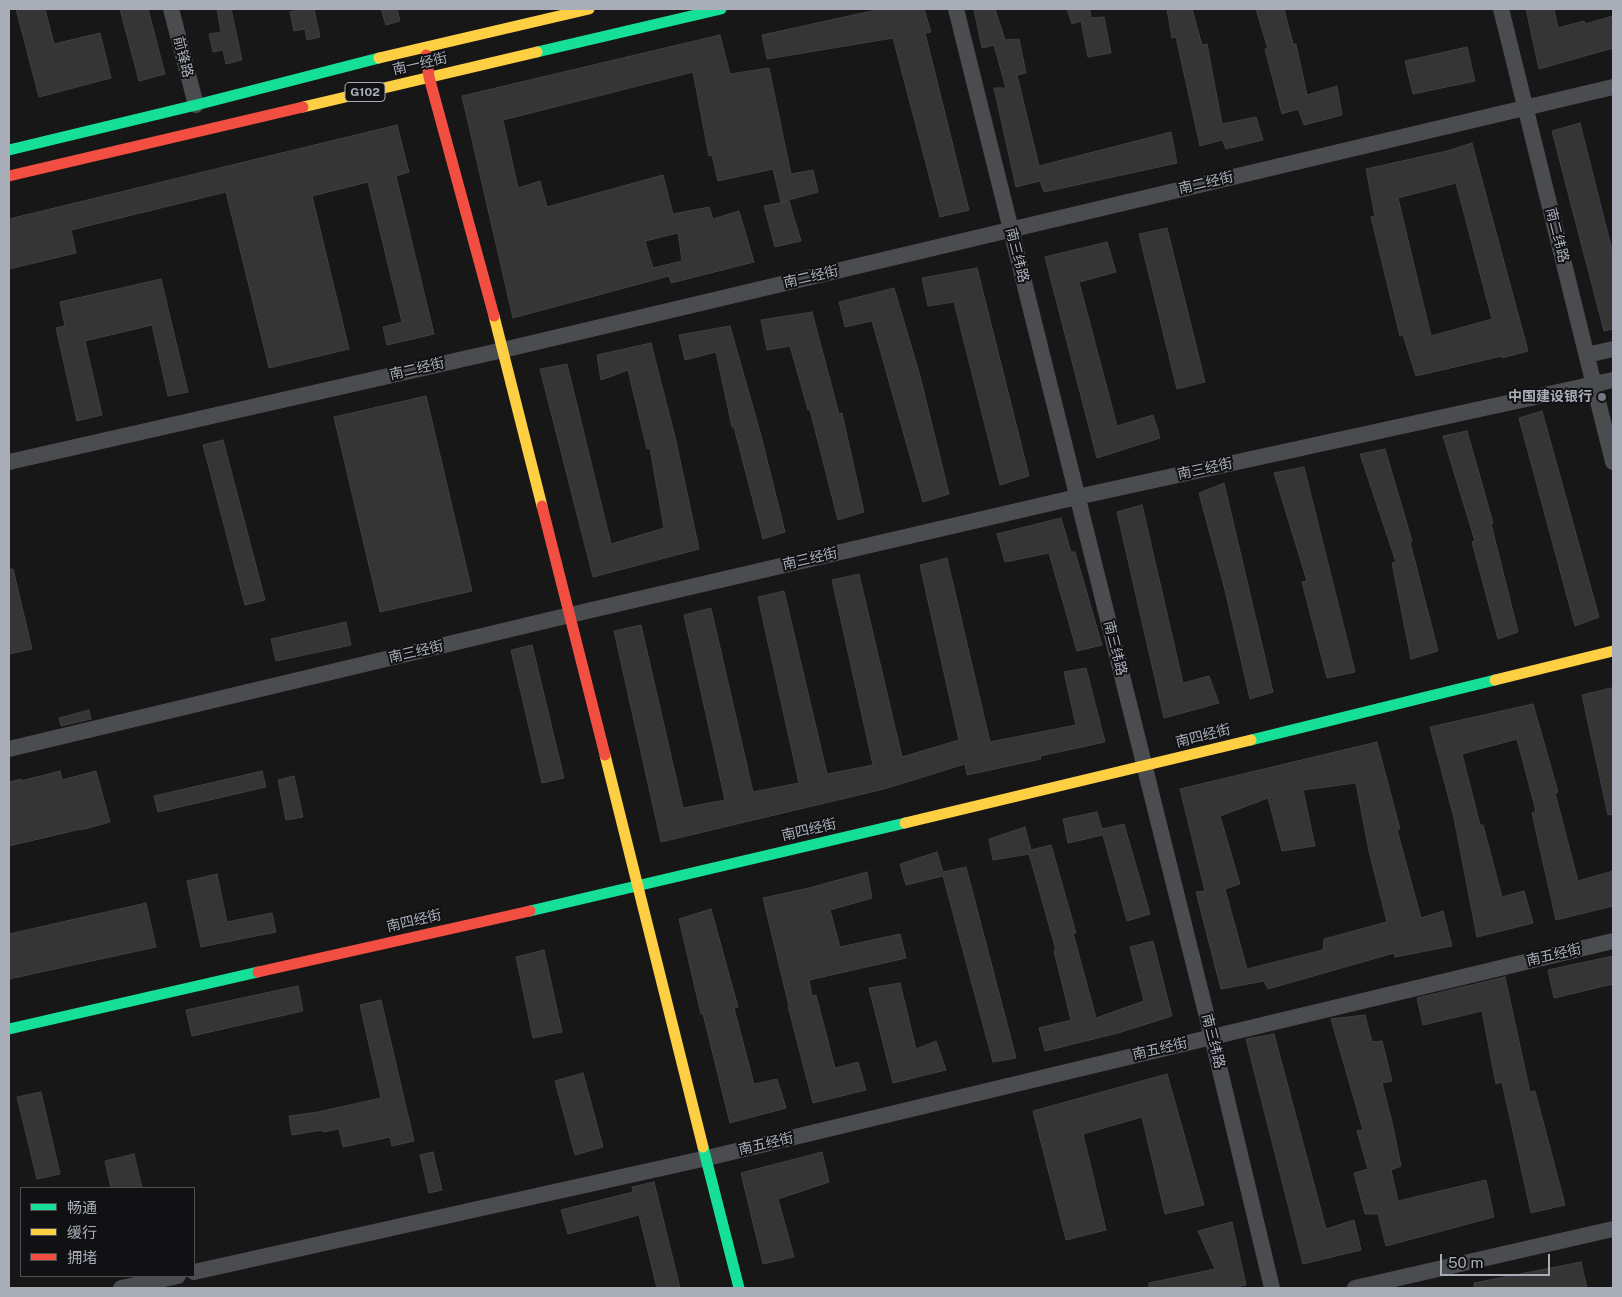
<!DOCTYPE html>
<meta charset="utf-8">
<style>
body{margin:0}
#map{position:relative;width:1622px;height:1297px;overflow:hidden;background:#171717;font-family:"Public Sans","Noto Sans SC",sans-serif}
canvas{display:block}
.frame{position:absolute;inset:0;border:10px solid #a8adb8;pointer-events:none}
.legend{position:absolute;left:20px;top:1187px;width:175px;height:90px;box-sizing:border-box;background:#111113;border:1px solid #4d4f55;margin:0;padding:6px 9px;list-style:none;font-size:15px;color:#a8adb8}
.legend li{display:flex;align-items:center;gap:10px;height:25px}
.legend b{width:25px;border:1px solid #4d4f55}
.scale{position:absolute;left:1440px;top:1254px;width:110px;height:22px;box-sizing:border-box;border:2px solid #a8adb8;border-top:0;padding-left:6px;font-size:15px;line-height:18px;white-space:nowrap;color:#a8adb8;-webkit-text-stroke:4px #111113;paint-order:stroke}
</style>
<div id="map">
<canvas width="1622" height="1297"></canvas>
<div class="frame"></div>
<ul class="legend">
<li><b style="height:6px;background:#16e098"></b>畅通</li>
<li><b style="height:6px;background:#ffcf43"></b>缓行</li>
<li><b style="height:6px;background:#f24e42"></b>拥堵</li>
</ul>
<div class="scale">50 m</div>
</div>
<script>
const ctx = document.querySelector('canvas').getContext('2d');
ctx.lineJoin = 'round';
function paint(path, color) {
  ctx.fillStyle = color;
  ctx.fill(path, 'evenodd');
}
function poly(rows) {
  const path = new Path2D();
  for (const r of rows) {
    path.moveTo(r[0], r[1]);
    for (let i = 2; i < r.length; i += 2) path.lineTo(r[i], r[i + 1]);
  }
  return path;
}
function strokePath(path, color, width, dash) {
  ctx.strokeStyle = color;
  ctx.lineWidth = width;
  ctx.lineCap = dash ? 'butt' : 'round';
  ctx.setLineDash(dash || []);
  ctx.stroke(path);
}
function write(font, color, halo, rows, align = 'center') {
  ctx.font = font + ' "Public Sans","Noto Sans SC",sans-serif';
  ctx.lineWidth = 4;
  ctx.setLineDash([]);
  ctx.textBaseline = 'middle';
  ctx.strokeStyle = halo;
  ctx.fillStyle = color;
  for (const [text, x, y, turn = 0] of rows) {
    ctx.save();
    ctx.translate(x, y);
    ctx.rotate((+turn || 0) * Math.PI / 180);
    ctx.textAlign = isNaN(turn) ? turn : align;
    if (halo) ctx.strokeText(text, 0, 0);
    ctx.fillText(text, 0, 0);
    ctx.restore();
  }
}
const building = poly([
 [16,9,45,9,54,44,100,33,111,78,39,97,16,9],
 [120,9,148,9,165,74,139,81,120,9],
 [217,9,231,9,242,60,226,64,223,50,213,52,209,34,221,32,217,9],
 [303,9,314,9,320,37,307,40,305,29,294,31,290,12,303,9],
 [381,9,397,9,400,21,386,25,381,9],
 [881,9,924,9,931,32,925,33,969,210,940,217,893,38,767,59,762,35,881,9],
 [985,9,995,9,1005,40,1019,39,1026,73,1017,75,1039,166,1171,132,1177,163,1044,192,1040,181,1016,187,994,88,1006,88,994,45,982,48,974,10,985,9],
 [1067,9,1090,9,1091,18,1104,17,1111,53,1088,57,1081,21,1072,24,1067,9],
 [1167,9,1192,9,1202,45,1207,44,1222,124,1256,117,1263,140,1226,149,1222,140,1200,146,1176,37,1172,38,1167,9],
 [1256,9,1284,9,1293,44,1296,44,1307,95,1337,86,1342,115,1304,125,1298,109,1282,114,1265,49,1268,49,1256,9],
 [1526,9,1554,9,1558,28,1584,21,1585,24,1613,16,1613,48,1539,69,1526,9],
 [720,35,730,74,769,68,791,174,813,170,818,192,781,202,773,169,718,181,712,155,709,156,693,72,503,120,518,188,540,181,547,207,663,175,673,214,709,207,713,219,739,211,754,262,671,283,669,276,513,318,462,96,720,35],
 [678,233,682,261,653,268,645,241,678,233],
 [1467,47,1475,81,1413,94,1405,61,1467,47],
 [1580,123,1613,254,1613,329,1604,331,1552,131,1580,123],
 [397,125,409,172,396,176,434,334,387,345,383,327,402,322,368,182,312,196,349,349,269,368,226,192,71,230,76,253,9,269,9,219,397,125],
 [1472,143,1528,351,1502,358,1502,356,1416,376,1403,335,1400,336,1371,217,1375,216,1366,169,1447,151,1472,143],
 [1456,183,1492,319,1431,336,1398,198,1456,183],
 [789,201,801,241,775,247,764,206,789,201],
 [1167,228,1205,382,1177,389,1139,234,1167,228],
 [1107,242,1116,272,1079,282,1117,426,1153,415,1160,438,1097,458,1045,257,1107,242],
 [977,268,1029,476,1000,485,954,302,928,306,922,278,977,268],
 [161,279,188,392,168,396,152,325,85,341,102,415,77,421,56,328,65,326,60,302,161,279],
 [894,288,920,376,949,494,923,502,872,321,845,327,839,302,894,288],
 [812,312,839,414,842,413,864,512,838,520,810,410,808,410,790,346,767,350,761,320,812,312],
 [730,326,760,432,785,532,763,539,734,427,732,427,716,352,685,360,679,335,730,326],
 [651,343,676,441,699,549,593,577,540,369,567,364,611,544,664,528,650,448,647,449,628,370,601,380,597,355,651,343],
 [426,396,472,591,380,612,334,417,426,396],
 [1542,411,1599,617,1575,626,1519,418,1542,411],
 [1467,431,1493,523,1491,524,1518,632,1498,639,1472,542,1475,541,1443,436,1467,431],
 [223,440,265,600,245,605,203,445,223,440],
 [1385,449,1412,541,1410,542,1438,651,1411,659,1392,563,1396,562,1360,454,1385,449],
 [1304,467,1355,672,1327,678,1302,582,1307,581,1274,473,1304,467],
 [1224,483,1273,692,1250,699,1225,590,1199,493,1224,483],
 [1142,505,1183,683,1209,676,1219,703,1164,718,1117,512,1142,505],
 [1061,518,1071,552,1075,552,1102,645,1077,651,1049,553,1005,562,997,534,1061,518],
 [947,558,990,742,1076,725,1064,672,1086,668,1105,742,1040,756,1041,759,967,775,965,764,884,789,661,842,614,631,641,625,683,808,725,800,684,615,711,608,753,792,799,783,758,597,784,591,827,774,873,765,832,580,859,574,902,757,959,740,920,565,947,558],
 [9,569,13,569,32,649,9,654,9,569],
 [346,622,351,645,276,661,271,639,346,622],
 [532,645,564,778,542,783,511,650,532,645],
 [1611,688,1613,696,1613,814,1608,815,1582,695,1611,688],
 [1533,704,1558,792,1555,793,1578,881,1613,871,1613,906,1556,920,1532,813,1536,811,1517,739,1462,754,1480,825,1483,825,1502,897,1524,891,1533,923,1477,937,1454,818,1430,727,1533,704],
 [89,710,91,719,61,726,59,718,89,710],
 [1377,742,1400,829,1397,830,1421,918,1443,911,1452,946,1395,957,1394,953,1268,989,1264,981,1221,989,1196,892,1205,891,1180,789,1377,742],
 [1356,783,1369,851,1387,922,1324,939,1323,950,1247,969,1225,889,1240,884,1220,816,1268,798,1282,851,1315,846,1303,790,1356,783],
 [60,771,62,780,96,771,110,822,81,830,81,829,9,846,9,782,21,779,21,781,60,771],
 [262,771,266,787,158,812,154,796,262,771],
 [294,776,303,817,286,820,278,780,294,776],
 [1097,812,1102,829,1124,824,1150,914,1127,921,1103,835,1068,843,1063,819,1097,812],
 [1025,827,1031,850,1051,845,1076,933,1073,933,1096,1018,1144,1001,1130,947,1153,941,1172,1016,1118,1033,1045,1051,1039,1028,1071,1020,1054,951,1056,950,1029,854,993,860,989,839,1025,827],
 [937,852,943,872,966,867,1016,1058,993,1062,943,876,906,885,900,864,937,852],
 [867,872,872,898,830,910,840,947,900,934,906,958,809,980,812,996,816,995,835,1068,858,1062,866,1090,813,1103,788,1006,789,1006,763,898,809,888,867,872],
 [217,874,227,922,272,913,276,932,201,947,187,881,217,874],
 [146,903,156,947,9,979,9,934,146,903],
 [711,909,738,1007,734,1008,754,1084,777,1079,786,1108,730,1123,703,1014,701,1014,679,919,711,909],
 [544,950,562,1032,533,1038,516,957,544,950],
 [1613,956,1613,984,1554,998,1548,970,1613,956],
 [1505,977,1530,1092,1535,1091,1565,1205,1531,1213,1502,1082,1496,1084,1482,1011,1423,1025,1417,998,1505,977],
 [900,983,916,1049,936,1041,946,1070,893,1083,869,988,900,983],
 [298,986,303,1011,192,1036,186,1010,298,986],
 [381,1000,414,1141,392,1146,390,1137,343,1147,339,1129,323,1132,322,1130,292,1135,289,1116,318,1112,381,1098,360,1005,381,1000],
 [1365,1015,1372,1042,1382,1041,1392,1081,1382,1083,1392,1122,1401,1166,1391,1170,1398,1201,1486,1180,1494,1217,1386,1246,1378,1214,1365,1214,1354,1173,1368,1169,1357,1131,1363,1130,1331,1019,1365,1015],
 [1274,1034,1326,1229,1354,1220,1361,1250,1303,1264,1246,1039,1274,1034],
 [583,1073,603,1147,575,1155,555,1081,583,1073],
 [1167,1074,1204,1205,1165,1214,1142,1117,1083,1134,1106,1230,1066,1240,1033,1111,1167,1074],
 [41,1092,60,1174,37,1179,17,1097,41,1092],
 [433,1152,442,1190,429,1193,420,1155,433,1152],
 [822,1152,829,1182,778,1199,794,1257,763,1264,741,1173,822,1152],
 [134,1154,142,1188,111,1188,105,1161,134,1154],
 [654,1182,680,1288,657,1288,639,1215,568,1234,561,1210,633,1192,632,1187,654,1182],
 [1232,1222,1246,1285,1231,1288,1149,1288,1149,1283,1215,1269,1198,1231,1232,1222],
 [1581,1262,1587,1288,1474,1288,1474,1283,1581,1262]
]);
paint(building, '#353536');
strokePath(building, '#3f4043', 1);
strokePath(poly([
 [171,9,196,105],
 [956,9,1212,1037,1272,1288],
 [1501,9,1613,462],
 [1587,355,1613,349],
 [9,462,503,350,1613,87],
 [9,749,570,615,1077,497,1613,380],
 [194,1272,707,1158,1613,941],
 [121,1288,178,1276],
 [1355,1288,1613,1229]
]), '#4b4c50', 16);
strokePath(poly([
 [537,52,721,9],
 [9,150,196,105,379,58],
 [1251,740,1495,680],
 [530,911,905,823],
 [9,1029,258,972],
 [703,1147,739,1288]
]), '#16e098', 11);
strokePath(poly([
 [379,58,589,9],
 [303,107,537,52],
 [494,316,542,506],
 [1495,680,1613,651],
 [605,755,703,1147],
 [905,823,1251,740]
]), '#ffcf43', 11);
strokePath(poly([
 [426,55,429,77,494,316],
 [9,176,303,107],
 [542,506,605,755],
 [258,972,530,911]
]), '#f24e42', 11);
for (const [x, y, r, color] of [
 [1602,397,5,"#757880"]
]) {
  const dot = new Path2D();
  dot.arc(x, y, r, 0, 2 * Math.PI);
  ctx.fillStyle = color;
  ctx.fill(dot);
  strokePath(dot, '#111113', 2);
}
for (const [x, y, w] of [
 [365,92,40]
]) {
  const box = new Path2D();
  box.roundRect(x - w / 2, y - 9.5, w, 19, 4);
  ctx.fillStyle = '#111113';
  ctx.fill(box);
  strokePath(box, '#a8adb8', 1);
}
write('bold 12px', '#a8adb8', null, [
 ["G102",365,92]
]);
write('14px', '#a8adb8', '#111113', [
 ["前锋路",183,57,76],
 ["南一经街",420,64,-13],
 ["南二经街",1206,183,-13],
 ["南二纬路",1557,235,76],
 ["南三纬路",1017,255,76],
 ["南二经街",811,277,-13],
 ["南二经街",417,369,-13],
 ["南三经街",1205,469,-12],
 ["南三经街",810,559,-13],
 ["南三纬路",1115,648,76],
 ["南三经街",416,652,-13],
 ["南四经街",1203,736,-14],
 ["南四经街",809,830,-13],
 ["南四经街",414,921,-13],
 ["南五经街",1554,955,-13],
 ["南三纬路",1213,1041,76],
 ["南五经街",1160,1049,-13],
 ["南五经街",766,1144,-13]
]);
write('bold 14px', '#a8adb8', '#111113', [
 ["中国建设银行",1592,397]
], 'right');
</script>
